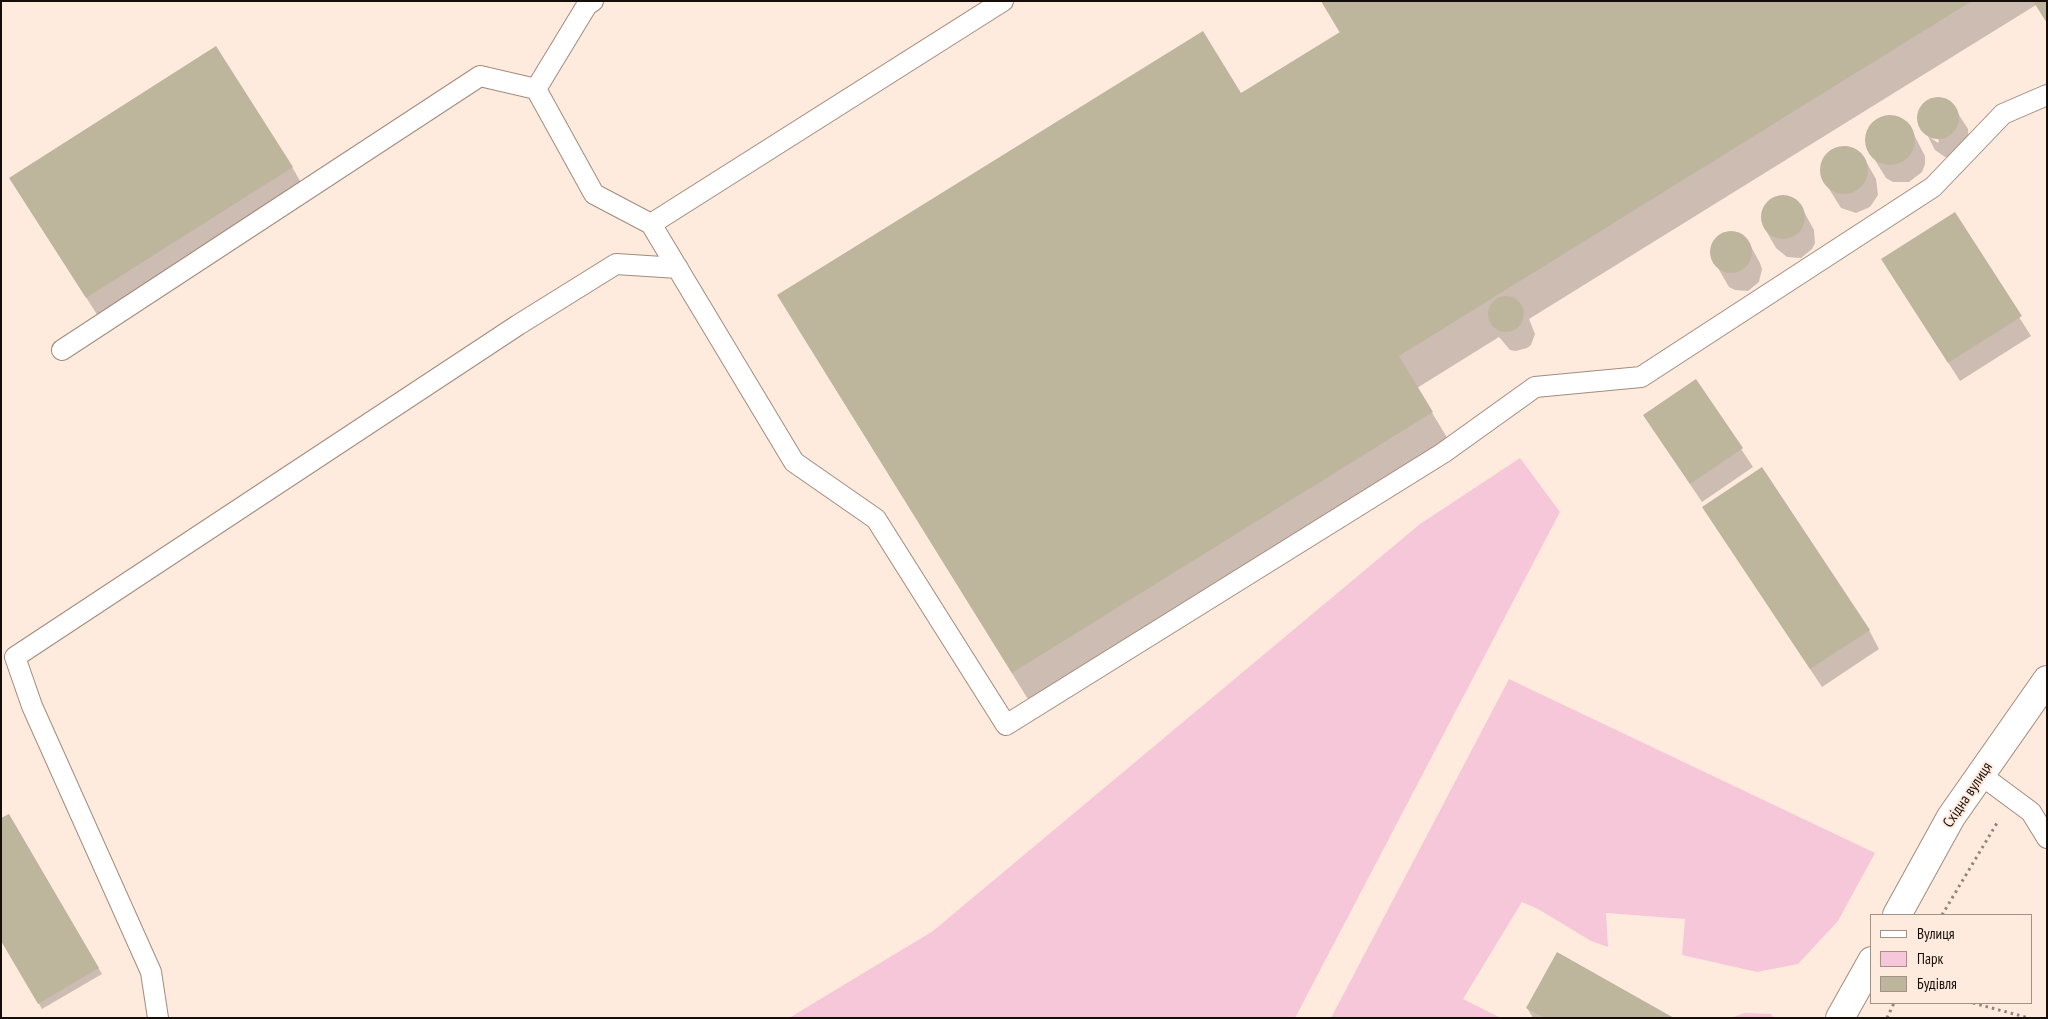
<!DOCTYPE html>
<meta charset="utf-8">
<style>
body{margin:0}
#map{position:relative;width:2048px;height:1019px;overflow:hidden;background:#ffebde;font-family:"PT Sans Narrow",sans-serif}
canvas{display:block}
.frame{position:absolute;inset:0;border:2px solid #150d08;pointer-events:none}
.legend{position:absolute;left:1870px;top:914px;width:162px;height:90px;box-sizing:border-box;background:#ffebde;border:1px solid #a19288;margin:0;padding:6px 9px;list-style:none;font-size:15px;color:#150d08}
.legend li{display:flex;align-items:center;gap:10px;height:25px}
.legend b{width:25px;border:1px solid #a19288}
</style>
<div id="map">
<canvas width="2048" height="1019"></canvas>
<div class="frame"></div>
<ul class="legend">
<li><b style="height:6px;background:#fff"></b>Вулиця</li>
<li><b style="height:14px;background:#f6c7d9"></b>Парк</li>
<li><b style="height:14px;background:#beb59d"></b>Будівля</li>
</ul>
</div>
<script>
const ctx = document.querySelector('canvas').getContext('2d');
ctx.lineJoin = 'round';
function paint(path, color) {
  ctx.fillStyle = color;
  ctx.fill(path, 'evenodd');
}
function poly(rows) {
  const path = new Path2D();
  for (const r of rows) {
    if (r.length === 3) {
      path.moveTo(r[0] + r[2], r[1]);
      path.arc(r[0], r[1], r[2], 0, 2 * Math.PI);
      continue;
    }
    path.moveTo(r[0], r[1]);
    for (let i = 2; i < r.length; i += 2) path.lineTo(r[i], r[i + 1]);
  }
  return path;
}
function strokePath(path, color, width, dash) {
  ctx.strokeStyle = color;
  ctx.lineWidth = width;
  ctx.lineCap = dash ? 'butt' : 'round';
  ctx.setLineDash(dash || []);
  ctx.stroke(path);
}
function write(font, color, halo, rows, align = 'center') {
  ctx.font = font + ' "PT Sans Narrow",sans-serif';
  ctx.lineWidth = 4;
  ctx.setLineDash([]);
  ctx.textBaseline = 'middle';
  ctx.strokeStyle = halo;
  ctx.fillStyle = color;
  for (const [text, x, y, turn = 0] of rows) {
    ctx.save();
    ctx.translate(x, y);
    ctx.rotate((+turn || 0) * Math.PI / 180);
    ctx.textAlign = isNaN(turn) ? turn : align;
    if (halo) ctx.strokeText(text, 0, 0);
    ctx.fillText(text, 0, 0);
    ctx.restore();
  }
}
paint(poly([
 [1520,458,1560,512,1295,1018,789,1018,933,931,1420,524],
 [1509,679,1875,853,1838,921,1798,964,1757,972,1682,955,1685,919,1606,913,1608,947,1591,941,1538,909,1522,902,1463,999,1501,1018,1331,1018],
 [1745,1013,1771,1014,1774,1018,1730,1018]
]), '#f6c7d9');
paint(poly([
 [1321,1,2047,1,2047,23,2036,5,1529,319,1535,334,1531,345,1527,348,1516,351,1510,350,1499,337,1417,388,1451,444,1031,704,797,327,1241,94,1340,33],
 [1940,98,1952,104,1968,129,1969,142,1957,156,1945,157,1935,150,1919,119,1923,106,1927,101],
 [1928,133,1939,140,1938,143,1928,136],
 [1894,117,1901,119,1911,129,1925,156,1925,164,1922,172,1909,182,1893,182,1886,178,1870,152,1867,144,1869,129,1879,119],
 [1847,146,1861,153,1876,179,1878,195,1870,207,1856,213,1841,208,1821,176,1821,168,1826,154,1840,147],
 [292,167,303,186,98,316,22,197],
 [1781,196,1794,199,1803,210,1814,230,1815,243,1812,249,1801,258,1787,257,1776,248,1765,229,1762,215,1764,208,1774,198],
 [1954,214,2031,336,1960,381,1894,278],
 [1734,232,1740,234,1749,243,1760,263,1762,269,1759,282,1748,291,1735,290,1729,287,1711,256,1712,243,1721,234],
 [1696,381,1753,467,1702,502,1644,416],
 [1715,526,1869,630,1879,649,1822,687],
 [9,815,102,974,42,1009,1,938],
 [1527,1008,1672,1018,1533,1018]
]), '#0003');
paint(poly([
 [1321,1,1972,1,1399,356,1433,412,1012,673,777,295,1203,31,1241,93,1340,32],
 [2033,1,2047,1,2047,23],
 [216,46,293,167,86,298,9,178],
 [1938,118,21],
 [1890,140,25],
 [1844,170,24],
 [1783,217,22],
 [1955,212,2022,316,1948,363,1881,259],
 [1731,252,21],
 [1506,314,18],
 [1696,379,1743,448,1690,484,1643,415],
 [1762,467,1870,630,1810,669,1702,507],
 [9,814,99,968,38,1004,1,941,1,818],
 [1557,952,1674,1018,1544,1018,1526,1008]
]), '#beb59d');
const service = poly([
 [593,1,587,5,536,89,594,194,651,224],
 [1003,1,651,224,794,462,876,519,1006,725,1443,453,1535,387,1641,377,1933,187,2003,114,2047,95],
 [62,350,480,76,536,89],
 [1981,775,2031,812,2047,838],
 [158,1018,151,972,32,706,15,657,518,325,616,264,678,268]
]);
const secondary = poly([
 [1897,915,1951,817,2047,680],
 [1840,1018,1872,961]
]);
strokePath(service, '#a18b7c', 22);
strokePath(secondary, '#a18b7c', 30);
strokePath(poly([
 [1942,915,1997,823],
 [1973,1003,2029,1018],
 [1887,1018,1894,1003]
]), '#92837a', 3, [2.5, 4]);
strokePath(service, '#fff', 20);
strokePath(secondary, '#fff', 28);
write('15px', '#150d08', '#ffebde', [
 ["Східна вулиця",1968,795,-56]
]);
</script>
